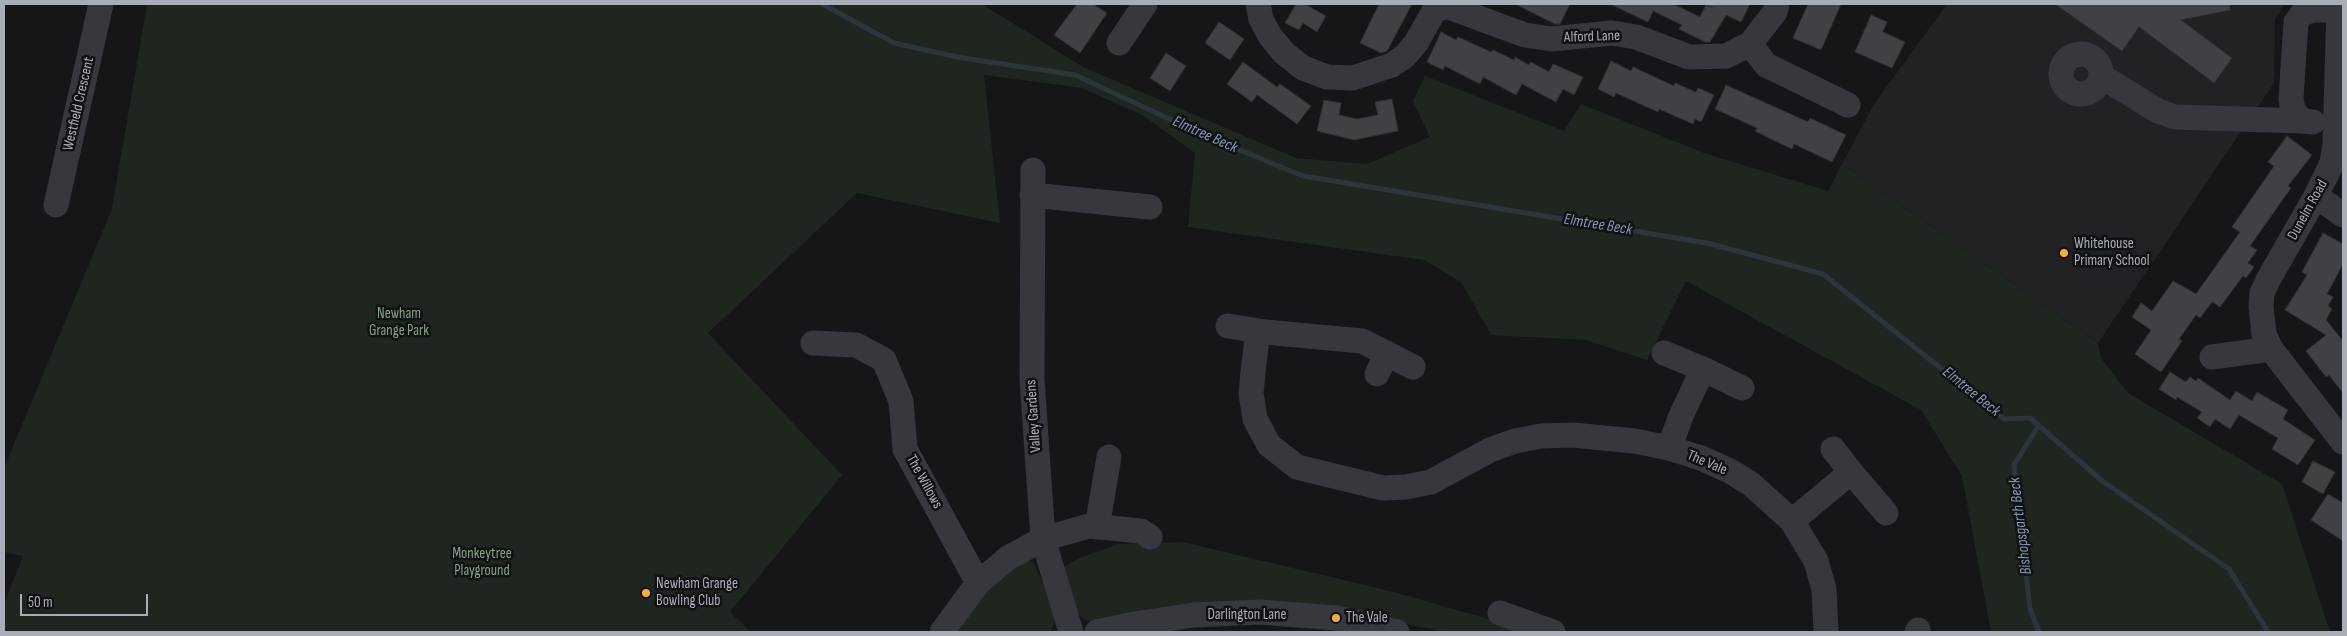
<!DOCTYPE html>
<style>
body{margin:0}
#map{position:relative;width:2347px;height:636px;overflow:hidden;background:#161618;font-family:"Sofia Sans Condensed",sans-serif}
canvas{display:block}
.frame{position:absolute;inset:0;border:5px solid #a8adb8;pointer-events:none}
.scale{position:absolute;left:20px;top:594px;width:128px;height:22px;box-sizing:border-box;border:2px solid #a8adb8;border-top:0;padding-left:6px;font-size:15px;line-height:18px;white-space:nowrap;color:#a8adb8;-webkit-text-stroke:4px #111113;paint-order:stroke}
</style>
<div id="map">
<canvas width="2347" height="636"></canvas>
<div class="frame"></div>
<div class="scale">50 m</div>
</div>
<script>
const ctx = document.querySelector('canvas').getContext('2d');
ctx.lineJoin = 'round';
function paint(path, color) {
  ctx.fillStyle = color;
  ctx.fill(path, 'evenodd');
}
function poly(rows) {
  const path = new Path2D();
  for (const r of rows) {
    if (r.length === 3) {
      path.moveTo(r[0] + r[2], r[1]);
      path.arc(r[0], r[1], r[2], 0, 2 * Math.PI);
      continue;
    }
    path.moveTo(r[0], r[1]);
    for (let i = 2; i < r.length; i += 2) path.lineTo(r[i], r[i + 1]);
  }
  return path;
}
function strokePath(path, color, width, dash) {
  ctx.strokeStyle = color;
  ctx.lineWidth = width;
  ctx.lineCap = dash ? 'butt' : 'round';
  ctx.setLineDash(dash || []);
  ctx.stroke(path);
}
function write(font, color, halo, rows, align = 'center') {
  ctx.font = font + ' "Sofia Sans Condensed",sans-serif';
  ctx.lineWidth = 5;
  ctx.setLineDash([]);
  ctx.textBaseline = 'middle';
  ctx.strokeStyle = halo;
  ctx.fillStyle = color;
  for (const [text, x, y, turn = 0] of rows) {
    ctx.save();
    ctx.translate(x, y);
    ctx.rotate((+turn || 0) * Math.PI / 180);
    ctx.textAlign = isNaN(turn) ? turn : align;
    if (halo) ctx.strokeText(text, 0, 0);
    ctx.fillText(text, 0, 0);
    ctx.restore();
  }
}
paint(poly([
 [1947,4,2285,4,2275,19,2274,83,2098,343,1842,164,1874,104]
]), '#222225');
paint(poly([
 [147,4,982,4,1083,67,1296,158,1367,164,1430,137,1413,101,1425,76,1564,131,1581,104,1704,153,1828,191,1842,164,2098,343,2101,358,2128,393,2282,484,2330,632,1991,632,1962,476,1921,410,1686,281,1647,360,1586,340,1491,335,1461,282,1424,260,1188,227,1195,153,1144,116,1082,88,984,75,1000,223,857,193,708,333,842,475,730,612,751,632,4,631,4,604,23,556,4,552,4,468,112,209],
 [1183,542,1390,591,1534,632,1449,632,1419,627,1349,609,1093,622,1082,618,1073,608,1063,567,1080,558,1118,544],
 [1027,560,1033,562,1045,588,1055,621,1050,632,946,632,997,580]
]), '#1e261f');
strokePath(poly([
 [822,4,894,43,957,57,1075,75,1208,137,1303,176,1707,243,1823,274,2004,419,2030,418,2101,480,2229,569,2268,632],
 [2039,425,2014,465,2030,609,2039,632]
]), '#2c353c', 5);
const building = poly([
 [1077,4,1093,4,1107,13,1080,53,1054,35,1077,4],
 [1296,4,1305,4,1326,16,1317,32,1303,23,1299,30,1285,23,1296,4],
 [1379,4,1412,4,1387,51,1381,53,1360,43,1379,4],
 [1515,4,1570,4,1560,24,1555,24,1515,4],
 [1610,4,1673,4,1700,17,1706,5,1713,8,1704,4,1750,4,1741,22,1726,15,1710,42,1705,42,1679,29,1682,25,1653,11,1648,22,1610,4],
 [1808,4,1841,4,1821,50,1793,38,1808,4],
 [2055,4,2230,4,2230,10,2181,20,2232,58,2214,83,2139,27,2122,51,2055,4],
 [1871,15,1887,22,1883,32,1905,42,1892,68,1855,52,1871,15],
 [1219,22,1244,39,1230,60,1205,43,1219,22],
 [1441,32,1456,40,1458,37,1491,52,1493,50,1514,60,1515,57,1529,65,1531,62,1549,72,1553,64,1583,77,1574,95,1563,89,1556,102,1522,84,1516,95,1483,77,1480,84,1445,66,1443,70,1427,62,1441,32],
 [1166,53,1186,66,1170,91,1150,78,1166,53],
 [1611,61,1631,71,1633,67,1674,86,1675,83,1696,92,1698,88,1714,95,1701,122,1695,119,1693,124,1659,109,1658,112,1616,93,1614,97,1598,89,1611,61],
 [1243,62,1277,87,1280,84,1311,106,1297,124,1257,95,1252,102,1227,84,1243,62],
 [1726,85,1808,122,1810,118,1846,135,1832,162,1794,144,1792,149,1775,141,1755,131,1757,128,1715,109,1726,85],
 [1392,99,1398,131,1354,140,1317,131,1324,100,1341,103,1339,115,1357,119,1378,115,1375,102,1392,99],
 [2287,136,2312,155,2288,186,2291,188,2250,246,2257,250,2248,263,2254,267,2246,278,2243,276,2220,307,2212,302,2200,318,2196,315,2179,339,2182,341,2161,372,2135,354,2151,330,2132,317,2141,303,2152,311,2173,281,2196,294,2240,232,2232,227,2274,166,2268,162,2287,136],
 [2323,233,2343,244,2343,264,2327,294,2333,297,2328,306,2332,309,2326,320,2343,341,2343,393,2329,375,2326,377,2306,351,2326,335,2285,310,2307,275,2302,272,2323,233],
 [2170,372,2186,382,2190,377,2196,381,2198,378,2230,400,2236,391,2252,401,2257,392,2288,410,2283,419,2315,440,2298,465,2272,449,2278,438,2239,415,2230,429,2215,419,2210,427,2197,418,2202,412,2177,397,2176,400,2159,389,2170,372],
 [2313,461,2335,472,2323,494,2302,482,2313,461],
 [2328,494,2343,503,2343,541,2311,520,2328,494]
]);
paint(building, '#404145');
strokePath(building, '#303034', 1);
strokePath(poly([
 [1258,4,1261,19,1270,36,1284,53,1303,68,1327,77,1353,78,1392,65,1405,56,1416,43,1438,4],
 [2339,4,2335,145,2332,163,2316,196,2268,280,2262,293,2261,307,2264,334,2271,349,2343,442],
 [1434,11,1446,6,1525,35,1551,39,1612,33,1636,37,1689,57,1726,56,1750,44,1775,12,1777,4],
 [1119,43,1145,4],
 [1750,44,1766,65,1848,105],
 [2081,74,20],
 [2101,76,2158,111,2175,117,2302,121],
 [2313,122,2302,121,2293,110,2291,99,2296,22,2302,14,2312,10,2339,10],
 [1033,170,1032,379,1043,539,1071,632],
 [1032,195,1150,207],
 [2316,196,2343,215],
 [56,205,101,4],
 [1228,326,1265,332],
 [813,343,856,345,884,360,901,401,905,449,978,583],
 [1664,353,1703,369],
 [2212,357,2271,349],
 [1413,367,1362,341,1265,332,1257,339,1254,363,1251,393,1255,419,1269,445,1297,467,1383,488,1406,487,1431,482,1490,450,1515,441,1541,436,1572,435,1635,441,1669,448,1701,458,1730,471,1751,484,1792,521,1816,561,1824,589,1826,632],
 [1377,374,1387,353],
 [1669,448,1681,416,1703,369,1742,388],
 [1833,449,1851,472],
 [1792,521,1851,472,1886,513],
 [1097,527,1109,457],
 [1500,613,1553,632],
 [942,632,978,583,1008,558,1043,539,1089,526,1141,531,1150,537],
 [1097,632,1134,624,1194,615,1259,612,1336,618,1397,632],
 [1917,632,1918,630]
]), '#37383d', 25);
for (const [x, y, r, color] of [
 [2064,253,5,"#f2b134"],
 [646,593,5,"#f2b134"],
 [1336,618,5,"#f2b134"]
]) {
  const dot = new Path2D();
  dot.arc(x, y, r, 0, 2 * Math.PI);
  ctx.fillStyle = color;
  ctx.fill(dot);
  strokePath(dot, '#111113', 2);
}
write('15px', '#a8adb8', '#111113', [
 ["Alford Lane",1592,37,-2],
 ["Westfield Crescent",79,104,-77],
 ["Dunelm Road",2308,210,-61],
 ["Valley Gardens",1034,416,-94],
 ["The Vale",1707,463,23],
 ["The Willows",924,482,61],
 ["Darlington Lane",1247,615]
]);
write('15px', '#a8adb8', '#111113', [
 ["Whitehouse",2074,244],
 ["Primary School",2074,261],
 ["Newham Grange",656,584],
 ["Bowling Club",656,601],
 ["The Vale",1346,618]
], 'left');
write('15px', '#7fa381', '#111113', [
 ["Newham",399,314],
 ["Grange Park",399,331],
 ["Monkeytree",482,554],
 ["Playground",482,571]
]);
write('italic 16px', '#7f9bb3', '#111113', [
 ["Elmtree Beck",1205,135,24],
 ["Elmtree Beck",1598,225,9],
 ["Elmtree Beck",1971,392,39],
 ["Bishopsgarth Beck",2021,526,-97]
]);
</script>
